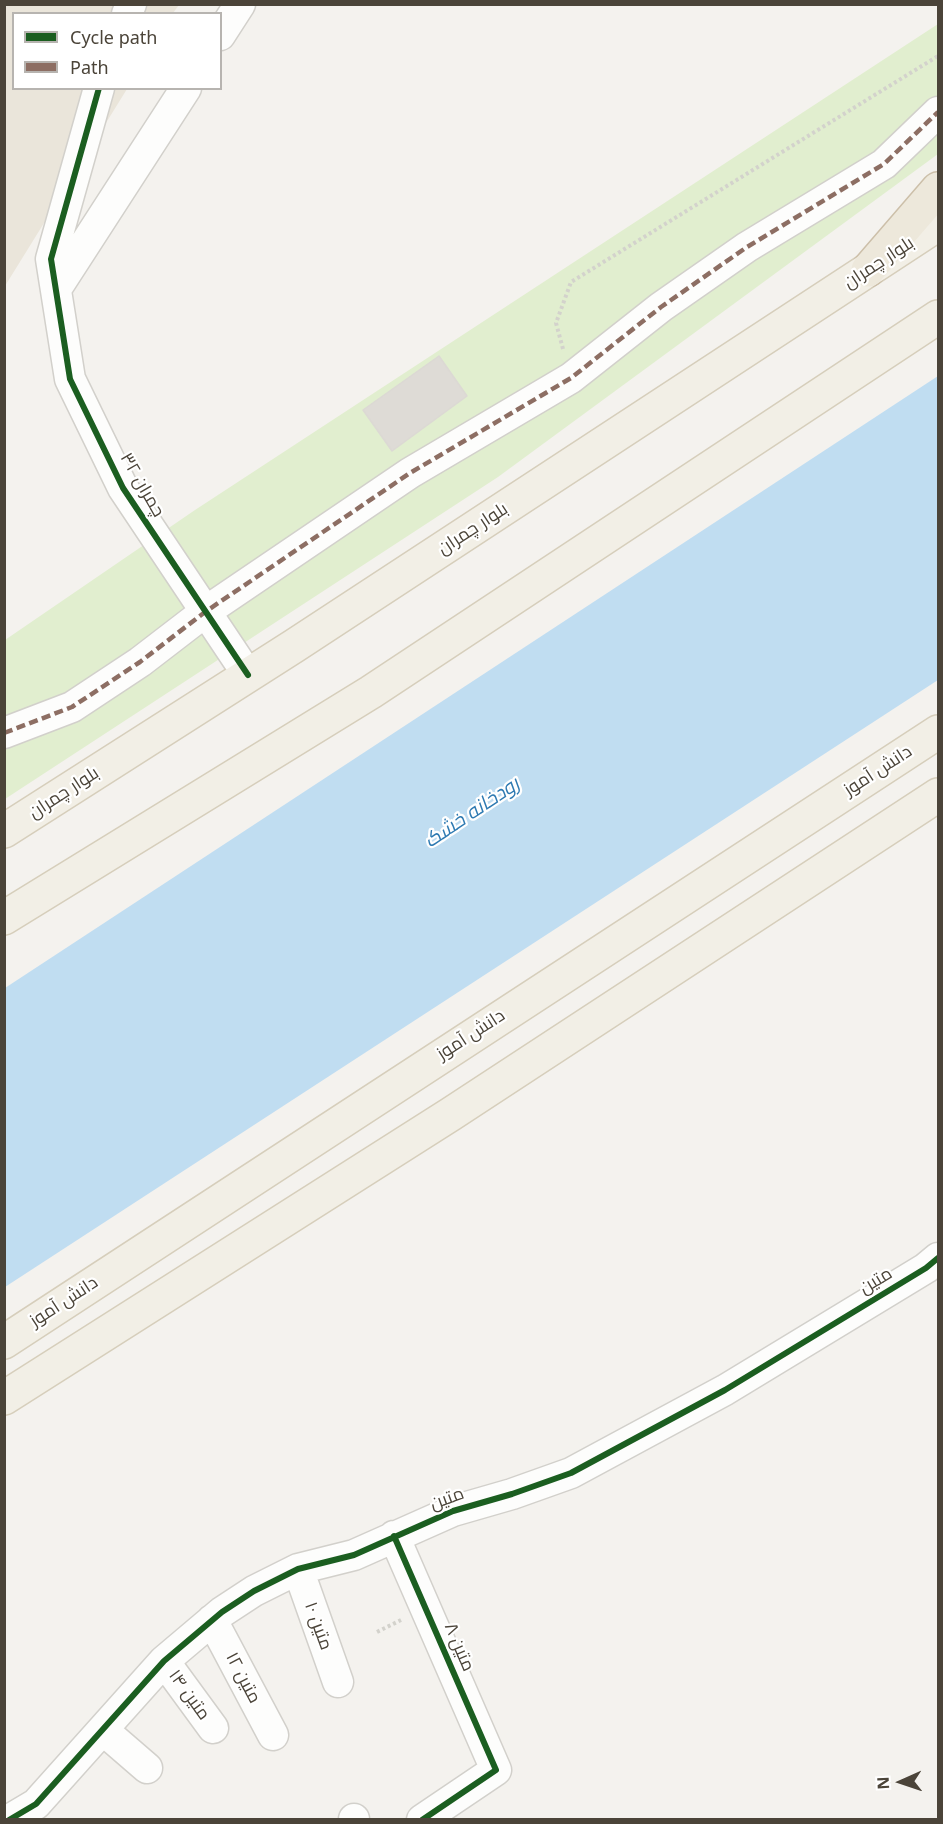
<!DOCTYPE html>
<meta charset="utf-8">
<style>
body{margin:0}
#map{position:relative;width:943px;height:1824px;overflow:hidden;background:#f4f2ee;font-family:"Noto Sans",sans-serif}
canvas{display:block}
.frame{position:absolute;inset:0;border:6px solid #4b4439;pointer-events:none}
.legend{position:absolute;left:12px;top:12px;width:210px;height:78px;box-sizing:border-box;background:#fff;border:2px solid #b7b4b0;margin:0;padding:8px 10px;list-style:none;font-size:18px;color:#4b4439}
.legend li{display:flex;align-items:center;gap:12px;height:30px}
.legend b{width:30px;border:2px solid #b7b4b0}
.north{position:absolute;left:871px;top:1752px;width:60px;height:60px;-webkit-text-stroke:4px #fff;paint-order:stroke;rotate:267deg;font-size:16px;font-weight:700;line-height:24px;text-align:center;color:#4b4439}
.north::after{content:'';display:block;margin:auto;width:21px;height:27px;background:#4b4439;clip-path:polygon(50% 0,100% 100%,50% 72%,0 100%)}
</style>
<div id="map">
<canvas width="943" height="1824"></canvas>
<div class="frame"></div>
<ul class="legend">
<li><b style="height:8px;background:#1b5e20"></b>Cycle path</li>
<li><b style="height:8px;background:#8d6e63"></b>Path</li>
</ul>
<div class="north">N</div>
</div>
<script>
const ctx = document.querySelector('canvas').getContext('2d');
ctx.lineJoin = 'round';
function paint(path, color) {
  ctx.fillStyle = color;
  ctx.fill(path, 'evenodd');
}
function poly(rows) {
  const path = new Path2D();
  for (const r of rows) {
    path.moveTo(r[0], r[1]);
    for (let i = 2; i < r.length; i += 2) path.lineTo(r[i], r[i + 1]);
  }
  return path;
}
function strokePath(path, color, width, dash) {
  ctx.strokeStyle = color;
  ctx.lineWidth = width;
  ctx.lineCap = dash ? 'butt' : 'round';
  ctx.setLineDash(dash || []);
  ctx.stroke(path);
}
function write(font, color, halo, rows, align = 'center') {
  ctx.font = font + ' "Noto Sans",Cairo,sans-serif';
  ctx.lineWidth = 4.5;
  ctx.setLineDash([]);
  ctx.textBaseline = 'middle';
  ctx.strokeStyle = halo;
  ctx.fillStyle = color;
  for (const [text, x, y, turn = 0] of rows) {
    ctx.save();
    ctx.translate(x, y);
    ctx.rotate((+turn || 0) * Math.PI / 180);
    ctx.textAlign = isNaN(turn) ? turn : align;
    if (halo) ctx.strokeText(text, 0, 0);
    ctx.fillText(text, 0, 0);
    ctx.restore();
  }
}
paint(poly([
 [5,5,179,5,173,13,14,14,14,88,127,89,5,286]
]), '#eae5da');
paint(poly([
 [938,24,938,154,498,477,5,799,5,640,195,510]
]), '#e1eecf');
paint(poly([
 [938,376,938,680,5,1287,5,988]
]), '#c0ddf1');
const building = poly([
 [439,356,467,396,392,451,363,410,439,356]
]);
paint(building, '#dedbd6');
strokePath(building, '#dcd9d4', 1.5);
const minor = poly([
 [127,14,131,4],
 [220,35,240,4],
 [99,88,51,259,70,379,123,488,248,675],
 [56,289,186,88],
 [4,733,72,707,140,662,205,612,410,473,571,378,661,307,747,247,884,164,938,112],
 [394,1536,496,1770,422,1820],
 [298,1569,338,1682],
 [212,1620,273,1735],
 [164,1661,213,1728],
 [103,1730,147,1768],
 [354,1819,354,1820],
 [9,1820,36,1804,164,1661,222,1612,254,1591,298,1569,354,1555,453,1511,512,1494,571,1473,725,1390,926,1268,938,1258]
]);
const major = poly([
 [4,831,294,646,938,224],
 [4,918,371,692,938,317],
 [4,1342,938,732],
 [4,1398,451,1114,938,795]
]);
const highway = poly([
 [868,270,938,189]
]);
strokePath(minor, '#d2d0cb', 33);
strokePath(major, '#d6cebb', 36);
strokePath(highway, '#ccbfa9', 36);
strokePath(poly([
 [563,349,556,323,571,282,938,56],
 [377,1632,401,1620]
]), '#d3d2cc', 4, [3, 3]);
strokePath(minor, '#fdfdfc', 30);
strokePath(major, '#f2efe6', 33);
strokePath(highway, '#ede8db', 33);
strokePath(poly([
 [4,733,72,707,140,662,205,612,410,473,571,378,661,307,747,247,884,164,938,112]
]), '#8d6e63', 4.5, [9, 4.5]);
strokePath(poly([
 [99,88,51,259,70,379,123,488,248,675],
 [394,1536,496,1770,422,1820],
 [9,1820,36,1804,164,1661,222,1612,254,1591,298,1569,354,1555,453,1511,512,1494,571,1473,725,1390,926,1268,938,1258]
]), '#1b5e20', 6);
write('18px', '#4b4439', '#fff', [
 ["بلوار چمران",879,263,-33],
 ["۳۲ چمران",142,485,60],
 ["بلوار چمران",473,529,-33],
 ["دانش آموز",878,771,-33],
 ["بلوار چمران",64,793,-33],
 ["دانش آموز",471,1035,-33],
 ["متین",876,1281,-31],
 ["دانش آموز",64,1302,-33],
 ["متین",447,1499,-20],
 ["۱۰ متین",318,1626,70],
 ["۸ متین",459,1647,67],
 ["۱۲ متین",243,1678,62],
 ["۱۴ متین",189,1695,54]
]);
write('italic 20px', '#2e7ab2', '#fff', [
 ["رودخانه خشک",472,813,-34]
]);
</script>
